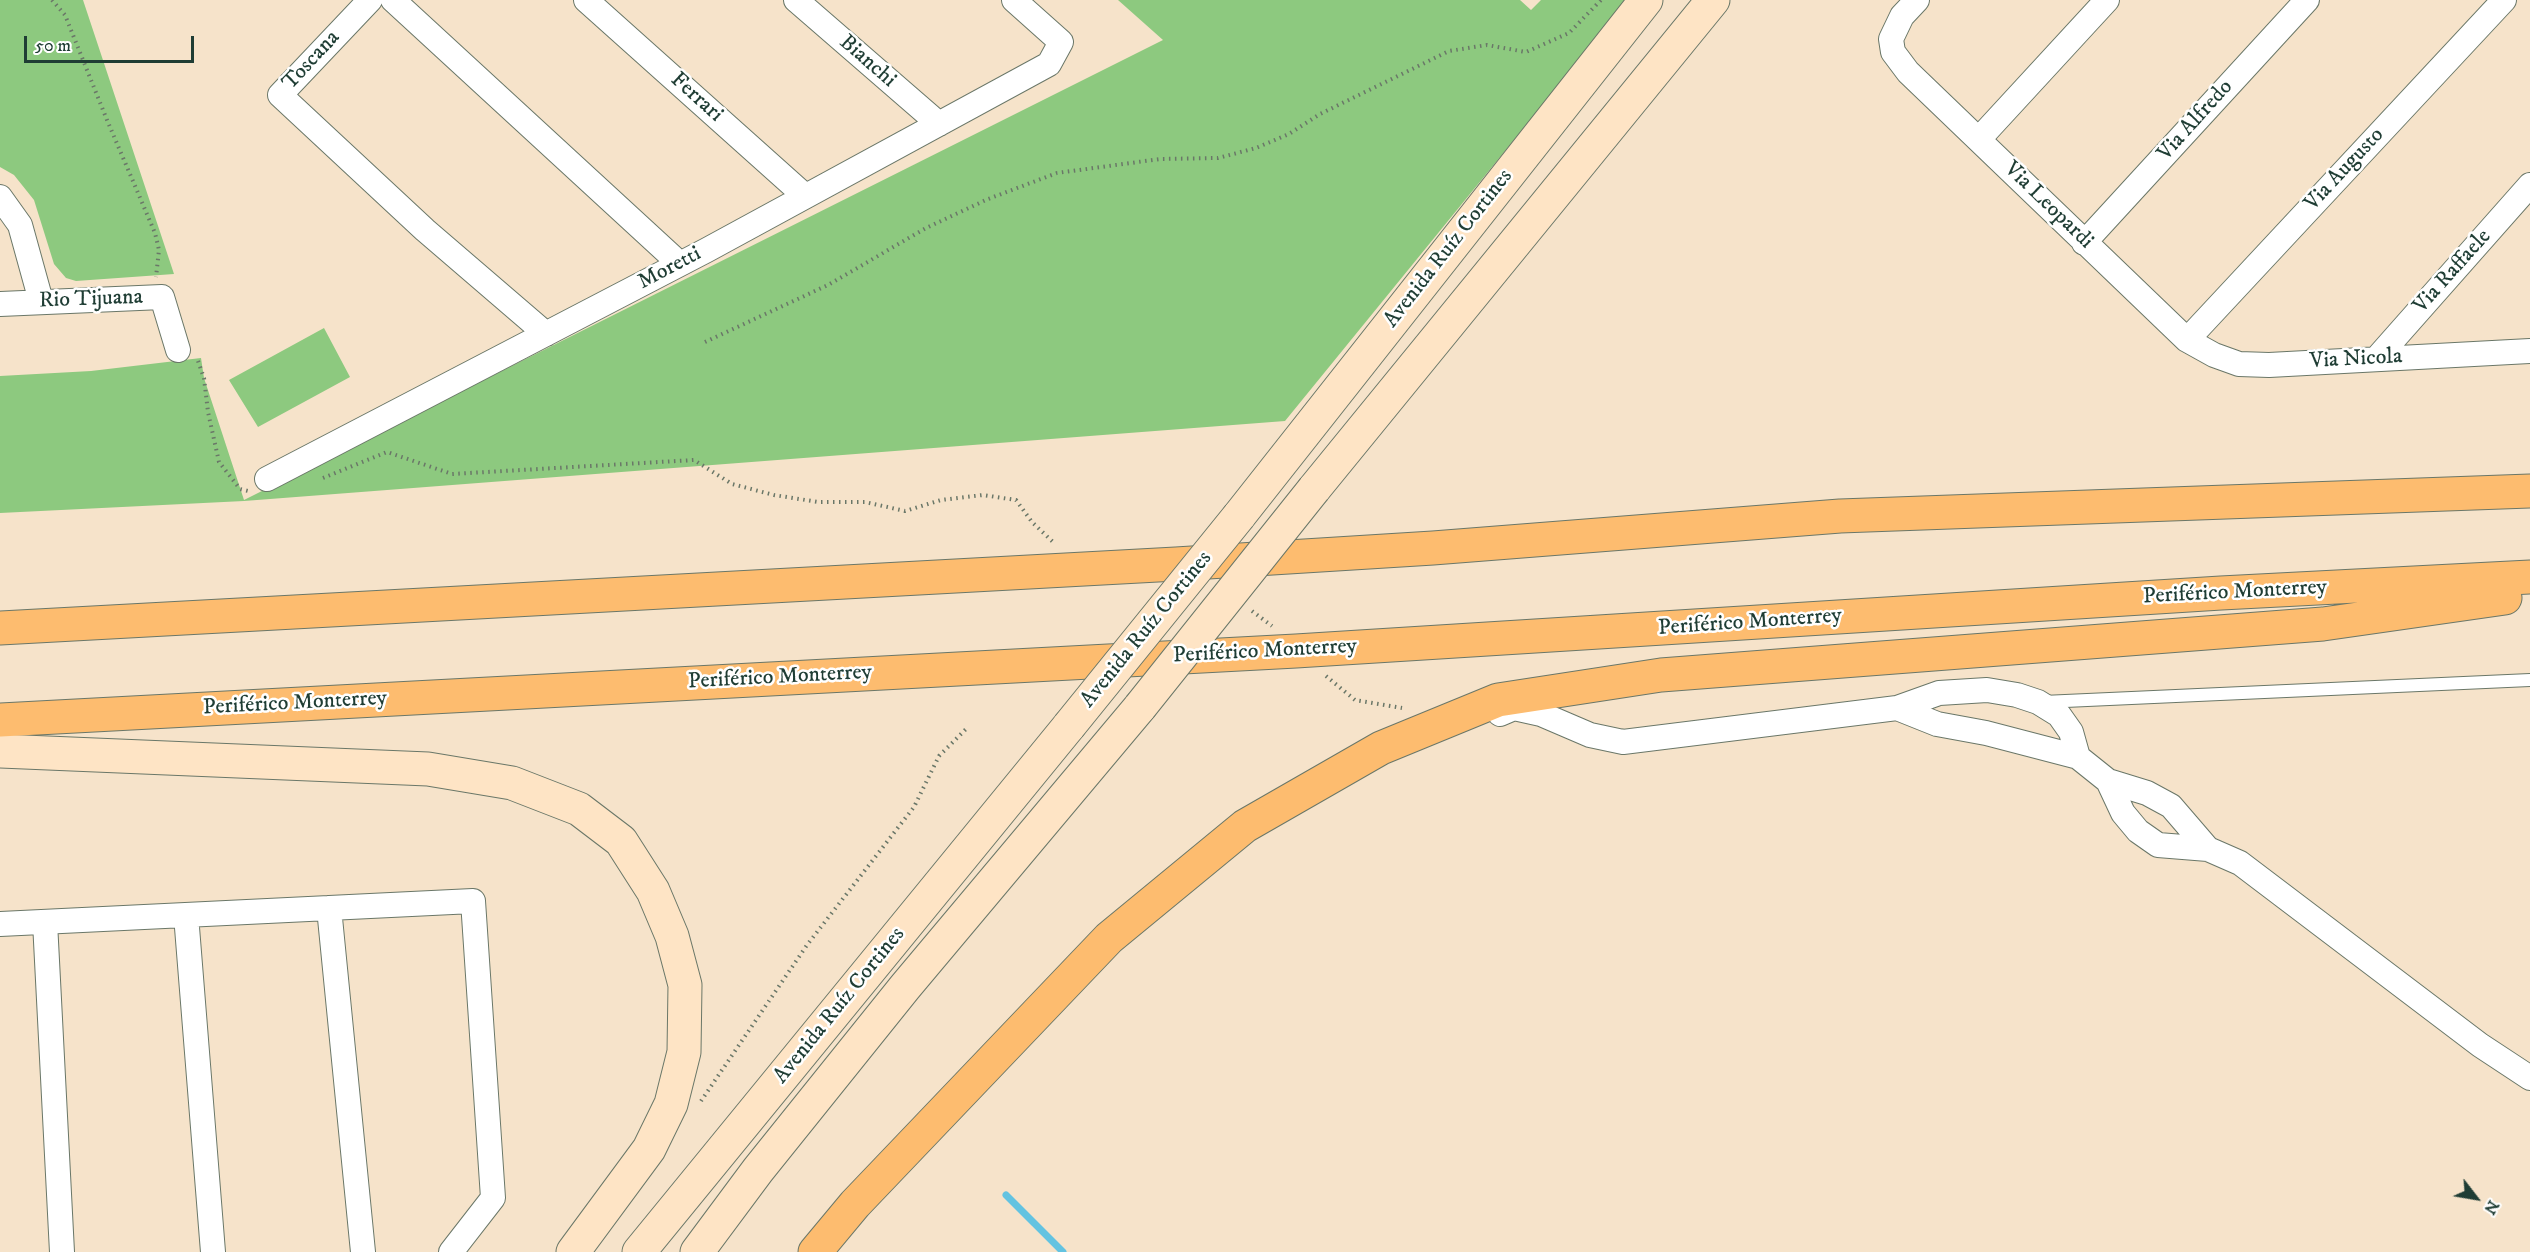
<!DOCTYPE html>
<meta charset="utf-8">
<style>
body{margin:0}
#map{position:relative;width:2530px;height:1252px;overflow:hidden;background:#f6e3ca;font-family:"IM FELL DW Pica",serif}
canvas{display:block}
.north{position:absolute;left:2446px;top:1168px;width:60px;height:60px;-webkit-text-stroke:4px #fff;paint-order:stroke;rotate:121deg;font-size:16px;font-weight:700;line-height:24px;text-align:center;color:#1f3d34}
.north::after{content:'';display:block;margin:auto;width:21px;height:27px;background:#1f3d34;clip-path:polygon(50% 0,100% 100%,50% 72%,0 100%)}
.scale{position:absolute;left:24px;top:36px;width:170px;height:27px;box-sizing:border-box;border:3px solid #1f3d34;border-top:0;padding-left:8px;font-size:18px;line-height:21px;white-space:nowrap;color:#1f3d34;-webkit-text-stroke:4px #fff;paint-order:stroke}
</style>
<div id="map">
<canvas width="2530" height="1252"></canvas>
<div class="north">N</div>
<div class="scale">50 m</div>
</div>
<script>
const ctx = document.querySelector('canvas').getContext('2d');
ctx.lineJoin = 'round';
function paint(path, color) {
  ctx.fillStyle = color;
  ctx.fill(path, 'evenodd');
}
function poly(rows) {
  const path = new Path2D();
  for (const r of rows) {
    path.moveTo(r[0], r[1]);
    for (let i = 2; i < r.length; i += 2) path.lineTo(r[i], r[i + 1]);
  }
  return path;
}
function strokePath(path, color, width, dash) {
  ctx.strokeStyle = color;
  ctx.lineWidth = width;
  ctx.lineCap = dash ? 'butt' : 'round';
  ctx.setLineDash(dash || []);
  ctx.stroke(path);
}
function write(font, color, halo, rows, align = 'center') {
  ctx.font = font + ' "IM FELL DW Pica",serif';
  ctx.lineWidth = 5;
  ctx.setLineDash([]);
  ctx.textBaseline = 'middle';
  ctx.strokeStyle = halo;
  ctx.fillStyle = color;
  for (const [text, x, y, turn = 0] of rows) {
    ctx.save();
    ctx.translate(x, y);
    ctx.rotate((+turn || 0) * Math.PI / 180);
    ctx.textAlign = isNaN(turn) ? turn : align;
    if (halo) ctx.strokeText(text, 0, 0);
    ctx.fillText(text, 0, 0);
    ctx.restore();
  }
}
paint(poly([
 [0,0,83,0,174,274,76,281,66,278,54,264,34,200,14,175,0,167],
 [1118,0,1520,0,1531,10,1541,0,1628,0,1285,421,244,501,0,513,0,376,91,371,201,358,204,378,244,500,1163,40],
 [324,328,350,377,258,427,229,380]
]), '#8dc97f');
strokePath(poly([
 [1006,1195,1063,1252]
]), '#63c3e1', 7);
const service = poly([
 [2043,702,2530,680]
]);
const minor = poly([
 [370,0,280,95,425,230,546,334],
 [393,0,680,264],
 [586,0,805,196],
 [796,0,939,124],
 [1917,0,1902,16,1891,39,1893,52,1908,72,2187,340,2214,355,2239,364,2269,365,2530,351],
 [1979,139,2107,0],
 [0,197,20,225,41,301],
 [2084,243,2307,0],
 [0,304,162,297,178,350],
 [2187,340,2504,0],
 [2377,358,2530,185],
 [267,479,707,250,1049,64,1061,42,1014,0],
 [1897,708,1937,724,1986,733,2078,757,2108,781,2147,793,2171,806,2208,849],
 [1500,714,1514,708,1541,714,1590,735,1623,742,1897,708,1939,693,1987,690,2017,695,2038,702,2059,715,2071,732,2078,757],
 [2108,781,2123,813,2138,831,2158,845,2208,849,2240,863,2480,1045,2530,1078],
 [329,908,363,1252],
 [186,915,213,1252],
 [45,922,62,1252],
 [0,924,473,901,493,1198,451,1252]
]);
const secondary = poly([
 [1314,489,1713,0],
 [1239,516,1646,0],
 [0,751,428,769,512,783,579,809,621,841,653,891,672,936,685,985,684,1052,671,1104,649,1149,573,1252],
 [639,1252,1069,726],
 [697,1252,758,1170,905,987,1140,707]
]);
const motorway = poly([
 [0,628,1176,564,1433,548,1840,516,2530,491],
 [0,720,1296,651,2221,593,2530,577],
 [815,1252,855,1204,1109,938,1245,826,1381,748,1498,700,1661,675,2323,624,2505,598]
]);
strokePath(service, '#6a7768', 14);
strokePath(minor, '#6a7768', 26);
strokePath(secondary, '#6a7768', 35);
strokePath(motorway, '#6a7768', 35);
strokePath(poly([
 [52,0,65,15,107,120,155,233,159,250,156,277],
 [705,342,828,285,926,228,988,199,1057,173,1160,159,1218,158,1256,148,1289,134,1320,114,1449,51,1487,45,1526,52,1569,33,1601,0],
 [198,361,204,378,208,412,219,462,240,489,248,491],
 [323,478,387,452,452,474,694,460,732,484,774,495,818,502,865,502,905,511,941,500,983,495,1016,500,1032,522,1054,543],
 [1252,611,1272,626],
 [1326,676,1355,700,1402,708],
 [701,1101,807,945,914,807,939,756,968,727]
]), '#6a7768', 4, [1.5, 4.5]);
strokePath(service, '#fff', 12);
strokePath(minor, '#fff', 24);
strokePath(secondary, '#fee4c5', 33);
strokePath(motorway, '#fdbc6f', 33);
const secondaryBridge = poly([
 [1140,707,1314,489],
 [1069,726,1239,516]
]);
strokePath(secondaryBridge, '#6a7768', 35, []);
strokePath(secondaryBridge, '#fee4c5', 33);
write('22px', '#1f3d34', '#fff', [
 ["Toscana",312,61,-47],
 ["Bianchi",867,62,41],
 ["Ferrari",696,98,42],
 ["Via Alfredo",2196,121,-48],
 ["Via Augusto",2345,170,-47],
 ["Via Leopardi",2048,206,44],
 ["Avenida Ruíz Cortines",1449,249,-52],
 ["Moretti",670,269,-28],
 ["Via Raffaele",2453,272,-48],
 ["Rio Tijuana",91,300,-2],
 ["Via Nicola",2356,360,-3],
 ["Periférico Monterrey",2235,593,-3],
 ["Periférico Monterrey",1750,623,-4],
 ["Avenida Ruíz Cortines",1147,630,-51],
 ["Periférico Monterrey",1265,652,-3],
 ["Periférico Monterrey",780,678,-3],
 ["Periférico Monterrey",295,704,-3],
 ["Avenida Ruíz Cortines",840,1006,-51]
]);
</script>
